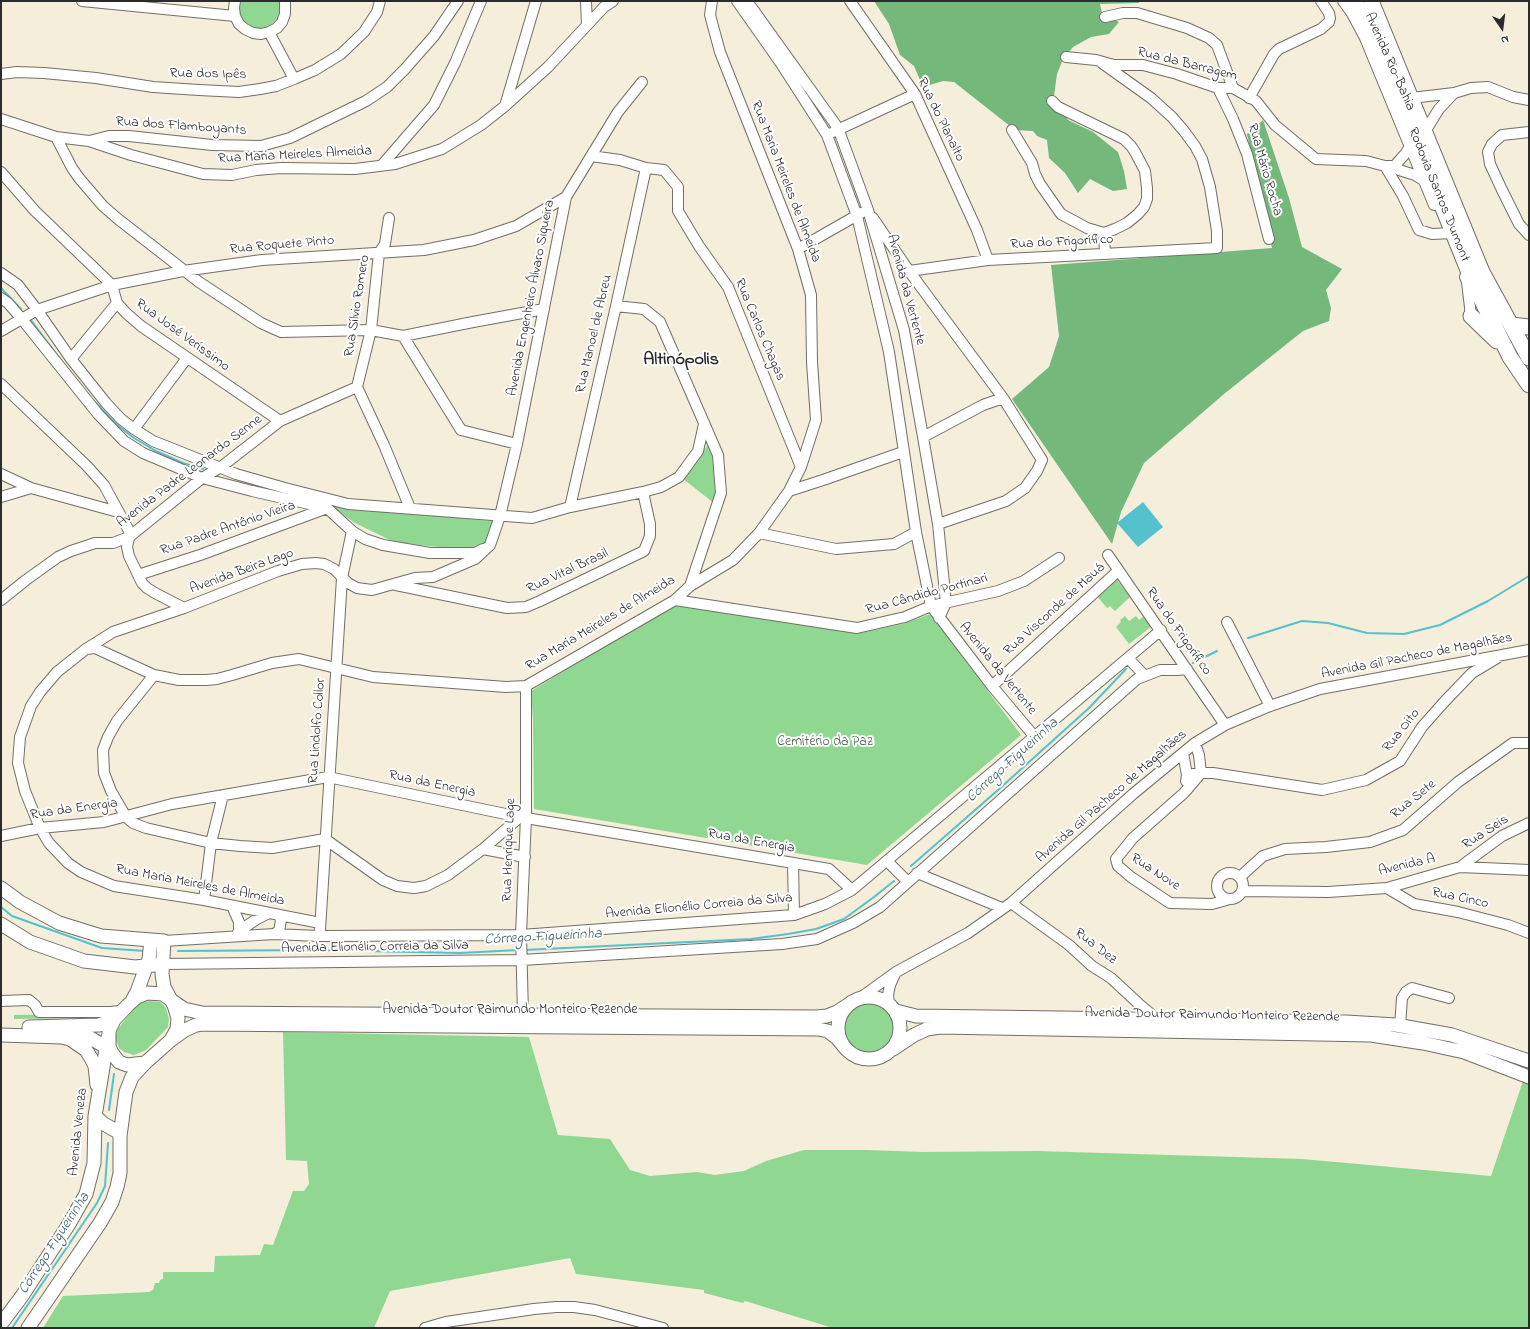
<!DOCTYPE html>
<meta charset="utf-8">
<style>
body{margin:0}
#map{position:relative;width:1530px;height:1329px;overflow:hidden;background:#f4eedb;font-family:"Indie Flower",sans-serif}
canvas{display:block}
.frame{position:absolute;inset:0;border:2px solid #2b2b2b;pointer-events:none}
.north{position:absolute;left:1482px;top:8px;width:40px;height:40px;-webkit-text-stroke:3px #fff;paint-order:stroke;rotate:166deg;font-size:11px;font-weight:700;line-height:16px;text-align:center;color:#2b2b2b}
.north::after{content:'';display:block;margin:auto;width:14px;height:18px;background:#2b2b2b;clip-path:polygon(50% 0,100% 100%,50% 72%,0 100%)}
</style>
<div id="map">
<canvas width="1530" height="1329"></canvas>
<div class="frame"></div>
<div class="north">N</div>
</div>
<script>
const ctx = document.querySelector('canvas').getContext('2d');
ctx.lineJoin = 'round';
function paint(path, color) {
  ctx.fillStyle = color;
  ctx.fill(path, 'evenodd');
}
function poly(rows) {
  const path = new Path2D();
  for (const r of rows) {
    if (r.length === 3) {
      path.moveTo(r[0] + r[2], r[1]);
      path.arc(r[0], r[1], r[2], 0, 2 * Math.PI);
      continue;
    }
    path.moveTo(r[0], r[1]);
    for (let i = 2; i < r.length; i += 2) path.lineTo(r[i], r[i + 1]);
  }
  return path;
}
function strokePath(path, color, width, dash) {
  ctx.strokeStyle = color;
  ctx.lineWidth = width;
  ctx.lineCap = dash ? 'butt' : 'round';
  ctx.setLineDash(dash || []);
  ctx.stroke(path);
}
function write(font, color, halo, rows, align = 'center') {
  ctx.font = font + ' "Indie Flower",sans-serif';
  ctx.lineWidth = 4;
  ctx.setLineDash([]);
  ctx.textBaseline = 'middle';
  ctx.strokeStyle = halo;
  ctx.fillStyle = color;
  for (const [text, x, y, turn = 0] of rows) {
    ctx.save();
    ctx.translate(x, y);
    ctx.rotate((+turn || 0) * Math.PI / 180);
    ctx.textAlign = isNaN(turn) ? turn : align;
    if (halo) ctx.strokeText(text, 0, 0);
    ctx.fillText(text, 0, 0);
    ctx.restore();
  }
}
paint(poly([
 [241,1,279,1,280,12,278,18,273,23,268,27,261,28,254,28,243,20,240,14,239,7],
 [705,436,715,456,717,492,715,504,682,478,707,446],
 [327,504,348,508,491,521,494,522,486,544,475,550,438,547,394,542,355,523],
 [1115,577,1130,597,1115,611,1110,606,1107,608,1096,595],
 [677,604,861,633,906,623,930,614,1021,735,867,865,534,809,533,720,531,691,632,630],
 [1125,616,1129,621,1136,616,1139,620,1144,616,1152,626,1129,644,1116,627,1121,622,1120,620],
 [870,1028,27],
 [149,1001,160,1002,166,1008,169,1019,168,1027,146,1050,134,1055,124,1052,119,1048,115,1038,118,1029,132,1011,141,1003],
 [82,1014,82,1018,14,1019,14,1015],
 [283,1032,529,1037,558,1135,610,1139,630,1170,650,1176,697,1172,715,1175,744,1171,766,1161,804,1150,866,1150,923,1152,1037,1151,1302,1159,1491,1176,1524,1078,1529,1080,1529,1328,833,1328,745,1301,743,1303,704,1293,704,1290,576,1274,570,1258,390,1291,374,1328,43,1328,63,1296,149,1292,153,1290,155,1283,159,1283,160,1280,163,1279,163,1272,214,1272,215,1256,260,1255,264,1244,273,1245,293,1191,304,1191,309,1184,307,1161,286,1160]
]), '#90d892');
paint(poly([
 [874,1,1139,1,1139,3,1100,4,1102,13,1119,22,1109,34,1091,37,1073,47,1063,59,1057,74,1054,96,1068,120,1093,132,1118,152,1124,171,1127,189,1113,191,1090,179,1078,193,1065,173,1049,158,1047,140,1037,136,1033,131,1015,130,954,82,943,81,923,87,914,66,900,55,889,24],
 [1263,120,1289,198,1302,247,1342,269,1326,290,1331,308,1329,321,1303,331,1224,394,1144,463,1121,512,1112,544,1012,399,1049,367,1059,336,1051,265,1272,248,1247,134]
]), '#74b87c');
paint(poly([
 [1143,502,1163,527,1138,547,1117,523]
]), '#54c1cd');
strokePath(poly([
 [1,288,21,309],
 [30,319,61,360],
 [95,402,117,425,134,438,156,451,183,463,203,469],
 [1248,638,1302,621,1328,623,1367,633,1404,634,1440,625,1488,601,1529,576],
 [1193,663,1217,651],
 [911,866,998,790,1089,708,1126,669],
 [1,907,12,916,102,948,145,951],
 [524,950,751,939,788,934,816,929,844,919,874,897,894,881],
 [178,951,317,950,460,953,518,950],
 [109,1110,114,1074],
 [12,1328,97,1203,105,1186,108,1143]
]), '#54c1cd', 2);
const minor = poly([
 [82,1,235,16],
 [235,1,234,8,235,16,239,24,245,29,253,33,261,34,269,32,277,28,282,22,285,14,285,1],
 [586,1,587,25],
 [737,1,780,62,827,135,857,216,889,352,916,532,931,606,992,686,1034,736],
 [747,1,838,128,868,210,904,330,923,437,938,524,946,603,939,618],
 [850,1,915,94,977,230,988,260],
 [1343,1,1351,12,1365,38,1434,205],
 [1105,17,1123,13,1137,13,1187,28,1209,38,1217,45,1233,88],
 [269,32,294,79],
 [1066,57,1096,60,1114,65,1143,65,1177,74,1218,88,1233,88,1256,101,1275,125,1316,159,1366,161,1385,166,1396,166,1399,170,1415,175,1423,180],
 [1,74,17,72,44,73,96,78,153,87,199,90,239,92,260,89,276,86,294,79,315,70,341,54,364,32,377,12,380,1],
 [1218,88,1233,119,1247,154,1269,239],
 [1249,98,1274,54,1279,49,1321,29,1329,22,1330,18,1329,13,1321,1],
 [1411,98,1454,93,1471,88,1488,87,1513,97,1529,100],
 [505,106,536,1],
 [1,119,56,137,89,141,131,155,203,174,232,175,256,170,281,168,355,169,395,164,442,149,481,125,505,106,548,67,604,7,613,1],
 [1012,130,1032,163,1035,174,1040,184,1061,214,1087,228,1104,233,1115,229,1127,223,1138,214,1144,207,1147,199,1147,188,1145,171,1135,152,1131,146,1124,139,1058,107,1052,101],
 [833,132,915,94],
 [1529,132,1502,135,1492,144,1488,152,1490,164,1502,190,1519,224,1529,235],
 [1424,133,1439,109,1454,93],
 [56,137,72,168,79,178,103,206,118,219,199,282,261,323,281,332,371,330,403,336,473,322,544,309],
 [89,141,109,136,129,136,212,145,261,146,290,138,366,101,387,87,405,69,434,36,458,1],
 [591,156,620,160,646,168,664,170,678,187,678,211,699,246,728,287,801,467],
 [382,165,434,105,455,63,481,1],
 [1385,166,1403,196,1419,230,1432,234,1453,233],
 [1396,166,1397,163,1406,153,1410,146],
 [1,172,35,211,112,285,117,303,126,313,141,326,280,421],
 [389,218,385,244,379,253,371,330,357,387,384,445,410,508],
 [873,218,909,271,1003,398,1042,460,1037,471,1025,488,1006,501,938,524],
 [1104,233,1105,254],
 [798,249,861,213],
 [909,271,988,260,1217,248,1217,231,1210,187,1202,159,1195,146,1184,131,1172,117,1151,98,1102,63],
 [1,273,18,285,37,310,71,359,106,403,121,419,134,429,153,441,236,474,285,488,348,504,532,518,570,507,643,492,661,487,679,477,698,451,704,424],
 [1465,277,1467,282,1471,316],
 [1,298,8,303,21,318,98,414,124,441,143,453,202,478,252,491,327,508,352,531,365,539,383,545,430,553,475,553,483,549],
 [616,306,644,309,660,322,718,455,721,493,690,586],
 [1,331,37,310,112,285,183,271,262,260,424,250,474,240,516,226,566,197],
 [403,336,461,430,517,444],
 [71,359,117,303],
 [1,384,87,466,104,485,128,529,130,533,127,547,129,556,142,583,147,588,155,593,184,608,278,571,302,564,316,563,324,564,334,569,348,583,357,588,372,590,415,578,433,577,475,559,490,545,500,516,517,444,566,197,618,112,642,82],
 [134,429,187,358],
 [923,437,983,405,1003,398],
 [1,474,31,488,118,512],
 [789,491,823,480,903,452],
 [1,497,31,488],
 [570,507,616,306,646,168],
 [759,533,836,549,894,544,916,532],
 [1108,555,1225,725],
 [138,575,200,555,327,508],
 [396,585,507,608,526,607,540,601,644,551,650,536,650,524,643,492],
 [1,600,26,580,58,557,71,551,95,543,113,543,129,537,202,478,221,467,280,421,357,387],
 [675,600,857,628,905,617,931,606,998,591,1024,581,1059,558],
 [1227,622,1270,706],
 [86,649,113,632,184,608],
 [1128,658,1145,676],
 [154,675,117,721,108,737,103,750,104,773,111,791,126,817,133,823,146,828,211,843,240,846,272,848,325,839,383,880,397,886,414,888,426,886,448,875,483,849,520,817],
 [992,686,1118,571],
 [1195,743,1199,755,1201,773,1184,793,1133,838,1116,859,1118,866,1131,877,1170,903,1212,904,1230,899],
 [1183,753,1187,775,1186,781],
 [1187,775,1201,773,1213,773,1322,790,1366,780,1400,761,1422,727,1445,701,1472,673,1497,658],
 [1,836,40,828,104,822,172,804,328,777,520,817,829,869,852,890],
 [483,849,525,857],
 [887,861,908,882],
 [793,863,794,915],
 [1460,867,1502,836,1529,823],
 [1230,886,13],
 [917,873,1002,908],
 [1240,877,1263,856,1285,849,1326,847,1370,842,1403,830,1458,782,1513,743,1529,743],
 [1387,888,1414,904,1458,912,1508,925,1529,933],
 [1242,891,1328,892,1387,888,1460,867,1529,870],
 [204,900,211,843,223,795],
 [1011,903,1069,945,1092,966,1111,978,1139,1004,1157,1019],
 [232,906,239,922,239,931,237,934],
 [320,923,204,900,114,886,81,872,68,863,49,843,40,828,25,791,18,763,20,737,31,706,40,692,57,672,86,649,95,648,154,675,179,680,206,680,217,679,232,675,272,663,299,659,373,677,506,687,526,686,675,600,690,586,733,560,759,533,789,491,801,467,816,420,812,362,811,295,798,249,720,52,710,15,712,1],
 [320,930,342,578,352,531],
 [239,931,257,919,269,913],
 [274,934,279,931,280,926,281,920,279,915],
 [164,941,274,934,319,936,521,935,794,915,825,904,852,890,1161,630],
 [163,964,522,960,782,944,817,939,853,923,880,907,1137,679,1160,670,1177,670,1187,669],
 [860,998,896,972,968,933,1011,903,1133,794,1195,743,1225,725,1270,706,1320,689,1529,650],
 [1,1001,29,1000,35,1005,39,1012,111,1012,119,1011,124,1009],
 [889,1004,888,995,890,985,895,974],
 [523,1015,521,935,526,817,526,686],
 [1400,1026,1402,998,1406,992,1412,988,1449,998],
 [425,1328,446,1322,534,1309,556,1307,574,1307,595,1310,663,1328]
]);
const major = poly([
 [1,888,20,902,59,923,101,936,164,941,162,974,164,987,171,1000,184,1009,202,1013,816,1017,827,1016,837,1012,851,1003],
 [1,924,30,942,84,961,135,967,163,964],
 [147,993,163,994,171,1000,174,1005,178,1018,177,1029,171,1040,145,1063,127,1065,119,1062,112,1053,109,1047,109,1031,114,1020,128,1005,137,997,147,993],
 [869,1028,31],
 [132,1001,137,992,149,959,151,940],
 [896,1011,916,1016,1346,1022,1396,1025,1452,1035,1529,1061],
 [29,1027,99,1025,114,1020],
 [63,1034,81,1034,87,1036,104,1046,112,1053],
 [1,1035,61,1037,70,1039,86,1050,91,1058,95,1066,97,1085],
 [171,1040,185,1030,196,1025,202,1024,818,1029,828,1031,837,1038,846,1049],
 [893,1049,914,1035,927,1029,940,1027,1371,1035,1423,1043,1464,1052,1529,1077],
 [96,1110,95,1116,104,1124,120,1133],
 [1,1324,22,1296,69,1224,86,1194,94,1163,95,1116,108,1037],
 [28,1328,100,1223,112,1202,117,1187,120,1173,120,1136,126,1092,132,1077,145,1063]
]);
const highway = poly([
 [1354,1,1375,39,1474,285,1510,357,1529,385],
 [1371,1,1482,272,1529,358],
 [1471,316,1497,341],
 [1511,325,1529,327]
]);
strokePath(minor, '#716f69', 12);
strokePath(major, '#716f69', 15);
strokePath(highway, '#716f69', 17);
strokePath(minor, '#fff', 10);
strokePath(major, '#fff', 13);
strokePath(highway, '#fff', 15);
write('14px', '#2b2b2b', '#fff', [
 ["Avenida Rio-Bahia",1389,62,66],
 ["Rua da Barragem",1187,65,14],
 ["Rua dos Ipês",208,75,1],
 ["Rua do Planalto",940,120,64],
 ["Rua dos Flamboyants",181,127,4],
 ["Rua Maria Meireles Almeida",295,156,-3],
 ["Rua Mário Rocha",1264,170,74],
 ["Rua Maria Meireles de Almeida",785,182,69],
 ["Rodovia Santos Dumont",1438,195,68],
 ["Rua do Frigorífico",1062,243,-3],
 ["Rua Roquete Pinto",282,246,-5],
 ["Avenida da Vertente",905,290,75],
 ["Avenida Engenheiro Álvaro Siqueira",532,298,-79],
 ["Rua Sílvio Romero",358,306,-81],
 ["Rua Carlos Chagas",759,330,67],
 ["Rua Manoel de Abreu",595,334,-77],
 ["Rua José Veríssimo",182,336,36],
 ["Avenida Padre Leonardo Senne",190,472,-37],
 ["Rua Padre Antônio Vieira",228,529,-19],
 ["Avenida Beira Lago",242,572,-20],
 ["Rua Vital Brasil",568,572,-25],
 ["Rua Cândido Portinari",927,595,-15],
 ["Rua Visconde de Mauá",1055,610,-42],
 ["Rua Maria Meireles de Almeida",601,624,-31],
 ["Rua do Frigorífico",1178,632,55],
 ["Avenida Gil Pacheco de Magalhães",1417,657,-11],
 ["Avenida da Vertente",997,669,51],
 ["Rua Lindolfo Collor",318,731,-86],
 ["Rua Oito",1402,731,-52],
 ["Rua da Energia",432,785,12],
 ["Avenida Gil Pacheco de Magalhães",1112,797,-41],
 ["Rua Sete",1414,800,-39],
 ["Rua da Energia",74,810,-8],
 ["Rua Seis",1486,833,-33],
 ["Rua da Energia",751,842,10],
 ["Rua Henrique Lage",510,850,-88],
 ["Avenida A",1407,866,-13],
 ["Rua Nove",1155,873,33],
 ["Rua Maria Meireles de Almeida",200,886,11],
 ["Rua Cinco",1460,899,12],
 ["Avenida Elionélio Correia da Silva",699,907,-5],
 ["Rua Dez",1095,947,38],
 ["Avenida Elionélio Correia da Silva",375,948,-1],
 ["Avenida Doutor Raimundo Monteiro Rezende",510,1011],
 ["Avenida Doutor Raimundo Monteiro Rezende",1212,1016,1],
 ["Avenida Veneza",79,1132,-84]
]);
write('14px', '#495f4a', '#fff', [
 ["Cemitério da Paz",825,743]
]);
write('italic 15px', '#396064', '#fff', [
 ["Córrego Figueirinha",1013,761,-42],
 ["Córrego Figueirinha",543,938,-3],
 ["Córrego Figueirinha",55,1244,-57]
]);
write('bold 18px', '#2b2b2b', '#fff', [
 ["Altinópolis",681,361]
]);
</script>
